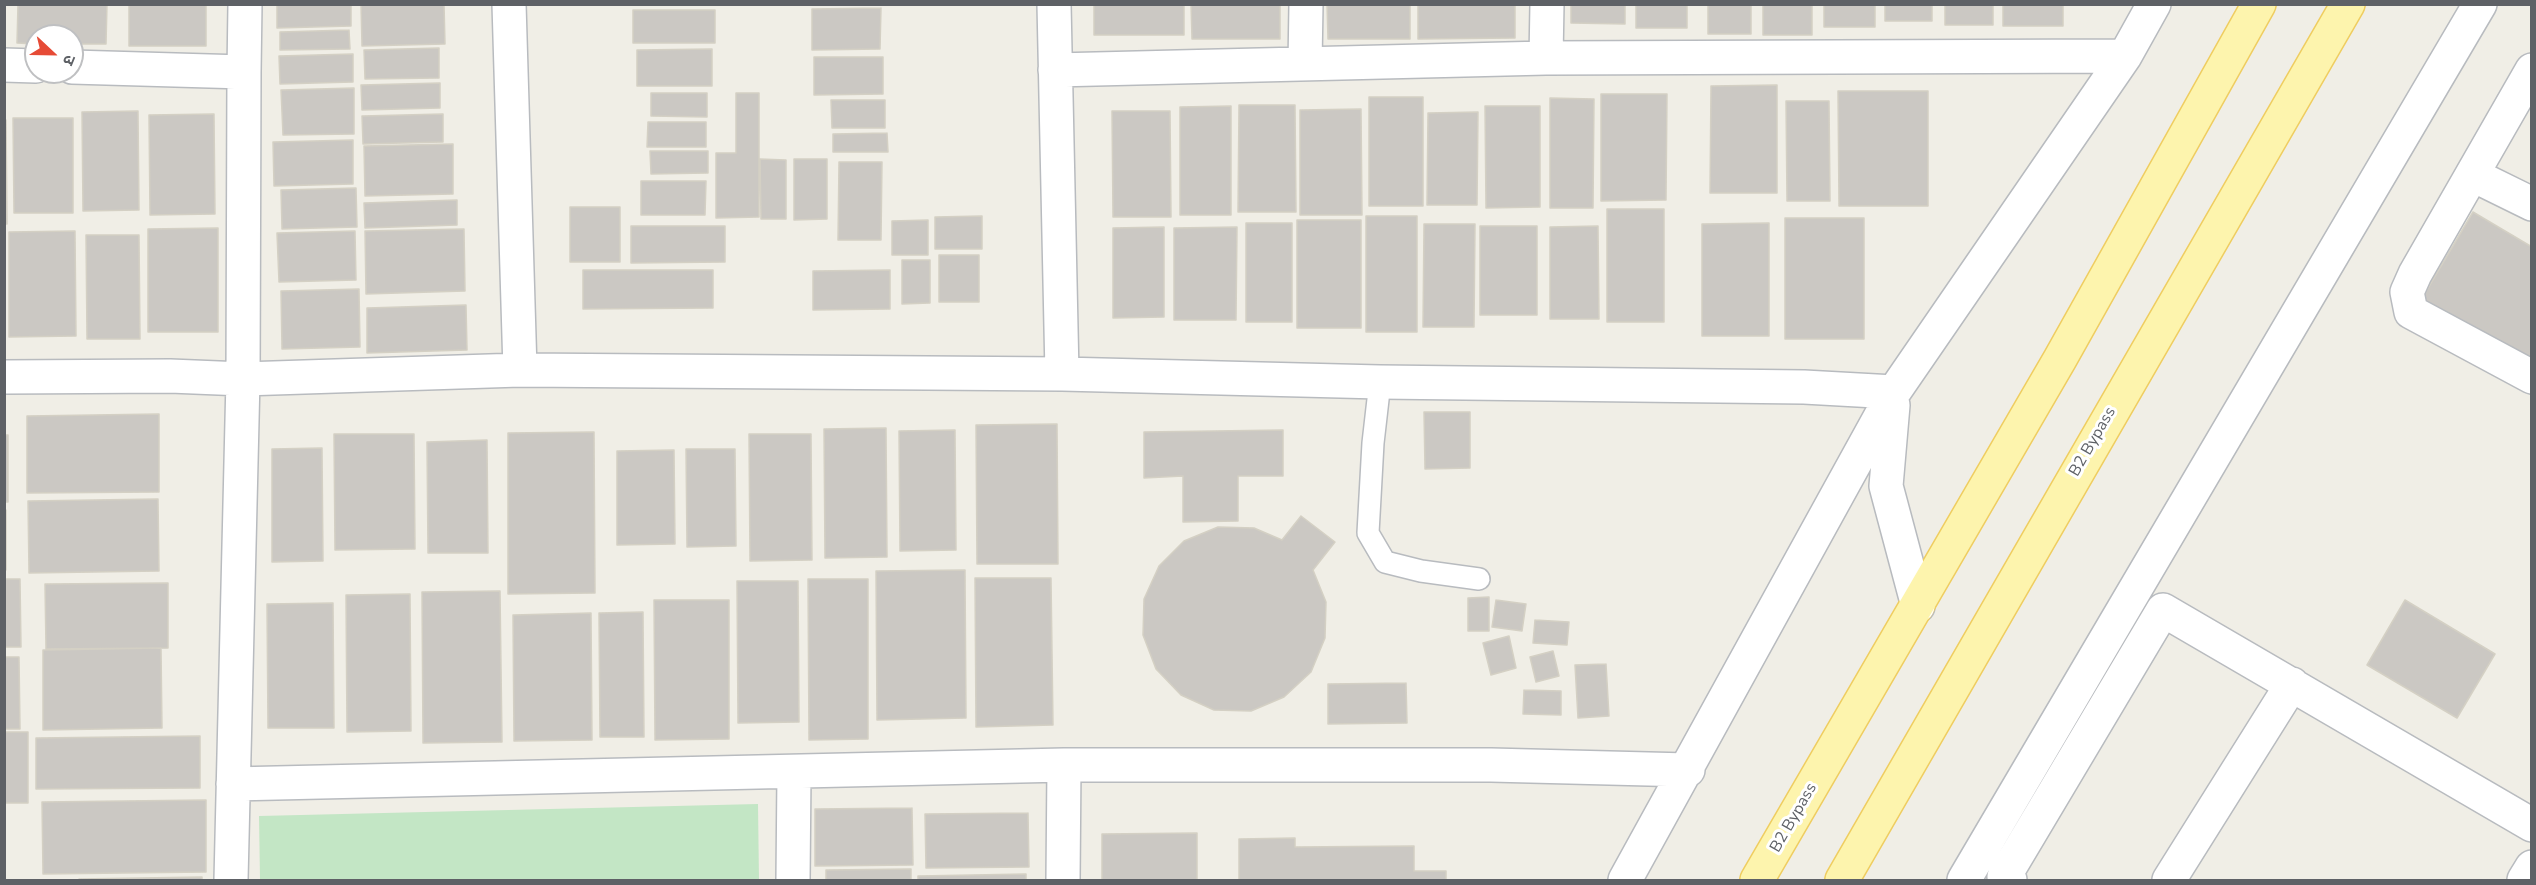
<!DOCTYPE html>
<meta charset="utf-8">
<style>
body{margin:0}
#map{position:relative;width:2536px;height:885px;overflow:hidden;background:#f0eee6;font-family:"Nunito Sans","Noto Sans Devanagari",sans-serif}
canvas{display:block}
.frame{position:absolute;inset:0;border:6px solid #5e6166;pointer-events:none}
.north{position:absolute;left:24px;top:24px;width:60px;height:60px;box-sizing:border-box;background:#fff;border:2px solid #bfc0c2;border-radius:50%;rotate:112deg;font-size:16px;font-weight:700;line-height:24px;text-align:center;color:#5e6166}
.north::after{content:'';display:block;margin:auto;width:21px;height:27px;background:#e64b36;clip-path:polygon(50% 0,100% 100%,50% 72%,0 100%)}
</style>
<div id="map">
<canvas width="2536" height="885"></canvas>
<div class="frame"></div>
<div class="north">उ</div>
</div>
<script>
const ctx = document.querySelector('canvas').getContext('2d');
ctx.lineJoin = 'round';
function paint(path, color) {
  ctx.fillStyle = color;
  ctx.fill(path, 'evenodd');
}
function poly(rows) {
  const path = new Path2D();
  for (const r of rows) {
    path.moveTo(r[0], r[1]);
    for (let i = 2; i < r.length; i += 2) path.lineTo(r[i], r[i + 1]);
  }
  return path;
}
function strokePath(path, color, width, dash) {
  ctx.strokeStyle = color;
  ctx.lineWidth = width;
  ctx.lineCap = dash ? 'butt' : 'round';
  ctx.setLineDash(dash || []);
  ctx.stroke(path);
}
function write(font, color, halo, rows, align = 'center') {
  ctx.font = font + ' "Nunito Sans",sans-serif';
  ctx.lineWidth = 6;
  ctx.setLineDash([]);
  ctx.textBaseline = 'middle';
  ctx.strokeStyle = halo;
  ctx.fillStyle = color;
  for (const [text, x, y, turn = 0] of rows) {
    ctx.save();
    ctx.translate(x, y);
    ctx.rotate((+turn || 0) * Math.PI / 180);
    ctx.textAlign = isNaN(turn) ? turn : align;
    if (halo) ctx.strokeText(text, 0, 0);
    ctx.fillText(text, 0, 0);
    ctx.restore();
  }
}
paint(poly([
 [758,804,759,880,260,880,259,816]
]), '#c3e6c5');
const building = poly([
 [18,4,107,4,106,44,72,44,72,36,36,36,36,44,17,43,18,4],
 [129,4,206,4,206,46,129,46,129,4],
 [277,4,351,4,351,26,277,28,277,4],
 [361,4,444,4,445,44,362,46,361,4],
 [1094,4,1184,4,1184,35,1094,35,1094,4],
 [1191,4,1280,4,1280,39,1192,39,1191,4],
 [1327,4,1410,4,1410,39,1328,39,1327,4],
 [1418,4,1515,4,1515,38,1418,39,1418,4],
 [1571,4,1625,4,1625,24,1571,23,1571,4],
 [1636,4,1687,4,1687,28,1636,28,1636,4],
 [1708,4,1751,4,1751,34,1708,34,1708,4],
 [1763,4,1812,4,1812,35,1763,35,1763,4],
 [1824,4,1875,4,1875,27,1824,27,1824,4],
 [1885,4,1932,4,1932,21,1885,21,1885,4],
 [1945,4,1993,4,1993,25,1945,25,1945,4],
 [2003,4,2063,4,2063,26,2003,26,2003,4],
 [881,8,880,49,812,50,812,9,881,8],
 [633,10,715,10,715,43,633,43,633,10],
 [349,30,350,49,280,50,280,32,349,30],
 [439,48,439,78,365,79,364,50,439,48],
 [712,49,712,86,637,86,637,50,712,49],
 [353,54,353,82,280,84,279,56,353,54],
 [814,57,883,57,883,94,814,95,814,57],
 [440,83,440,108,362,110,361,85,440,83],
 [1777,85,1777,193,1710,193,1711,86,1777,85],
 [354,88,354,134,283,135,281,90,354,88],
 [1838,91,1928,91,1928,206,1839,206,1838,91],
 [651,93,707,93,707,117,651,116,651,93],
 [736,93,759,93,759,217,716,218,716,153,736,153,736,93],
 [1601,94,1667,94,1666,200,1601,201,1601,94],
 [1369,97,1423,97,1423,206,1369,206,1369,97],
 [1550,98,1594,99,1593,208,1550,208,1550,98],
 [831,100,885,100,885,128,832,128,831,100],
 [1786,101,1829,101,1830,201,1787,201,1786,101],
 [1239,105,1295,105,1296,212,1238,212,1239,105],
 [1231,106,1231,215,1180,215,1180,107,1231,106],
 [1485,106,1540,106,1540,207,1486,208,1485,106],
 [1361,109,1362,215,1300,215,1300,110,1361,109],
 [138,111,139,210,83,211,82,112,138,111],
 [1112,111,1170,111,1171,217,1113,217,1112,111],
 [1478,112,1477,205,1427,205,1428,113,1478,112],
 [214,114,215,214,150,215,149,115,214,114],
 [443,114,443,142,363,144,362,116,443,114],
 [13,118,73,118,73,213,14,213,13,118],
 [4,120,6,120,7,224,4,224,4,120],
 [648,122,706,122,706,147,647,147,648,122],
 [887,133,888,152,833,152,833,134,887,133],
 [353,140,353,184,274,186,273,142,353,140],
 [453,144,453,194,365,196,364,146,453,144],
 [650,151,708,151,708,173,651,174,650,151],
 [760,159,786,160,786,219,761,219,760,159],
 [794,159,827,159,827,219,794,220,794,159],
 [839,162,882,162,881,240,838,240,839,162],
 [641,181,706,181,705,215,641,215,641,181],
 [356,188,357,227,282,229,281,190,356,188],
 [457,200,457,225,365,228,364,203,457,200],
 [570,207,620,207,620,262,570,262,570,207],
 [1607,209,1664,209,1664,322,1607,322,1607,209],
 [2473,212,2532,247,2532,372,2418,305,2473,212],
 [982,216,982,249,935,249,935,217,982,216],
 [1366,216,1417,216,1417,332,1366,332,1366,216],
 [1785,218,1864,218,1864,339,1785,339,1785,218],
 [928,220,928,255,892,255,892,221,928,220],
 [1297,220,1361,220,1361,328,1297,328,1297,220],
 [1246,223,1292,223,1292,322,1246,322,1246,223],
 [1769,223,1769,336,1702,336,1702,224,1769,223],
 [1424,224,1475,224,1474,327,1423,327,1424,224],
 [631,226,725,226,725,262,631,263,631,226],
 [1480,226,1537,226,1537,315,1480,315,1480,226],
 [1598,226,1599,319,1550,319,1550,227,1598,226],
 [1164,227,1164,317,1113,318,1113,228,1164,227],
 [1237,227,1236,320,1174,320,1174,228,1237,227],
 [218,228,218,332,148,332,148,229,218,228],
 [464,229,465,291,366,294,365,231,464,229],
 [75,231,76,336,9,337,9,232,75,231],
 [355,231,356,280,279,282,277,233,355,231],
 [86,235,139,235,140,339,87,339,86,235],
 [939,255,979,255,979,302,939,302,939,255],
 [902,260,930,260,930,303,902,304,902,260],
 [583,270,713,270,713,308,583,309,583,270],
 [890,270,890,309,813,310,813,271,890,270],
 [359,289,360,347,282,349,281,291,359,289],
 [466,305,467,350,367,353,367,308,466,305],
 [1424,412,1470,412,1470,468,1425,469,1424,412],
 [159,414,159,492,27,493,27,416,159,414],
 [1057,424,1058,564,977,564,976,425,1057,424],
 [886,428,887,557,825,558,824,429,886,428],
 [955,430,956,550,900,551,899,431,955,430],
 [1283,430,1283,476,1238,476,1238,521,1183,522,1183,476,1144,478,1144,432,1283,430],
 [594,432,595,593,508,594,508,433,594,432],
 [334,434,414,434,415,549,335,550,334,434],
 [749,434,811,434,812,560,750,561,749,434],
 [4,435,8,435,8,502,4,502,4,435],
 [487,440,488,553,428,553,427,442,487,440],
 [322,448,323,561,272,562,272,449,322,448],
 [686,449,735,449,736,546,687,547,686,449],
 [674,450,675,544,617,545,617,451,674,450],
 [158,499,159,571,29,573,28,501,158,499],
 [4,510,6,510,6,570,4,570,4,510],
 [1301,516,1335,542,1313,570,1326,602,1325,638,1311,672,1284,697,1251,711,1214,710,1181,695,1156,669,1143,635,1144,599,1159,566,1184,541,1218,527,1254,528,1282,540,1301,516],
 [965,570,966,718,877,720,876,571,965,570],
 [975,578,1051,578,1053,725,976,727,975,578],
 [4,579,20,579,21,647,4,647,4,579],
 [808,579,868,579,868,739,809,740,808,579],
 [737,581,798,581,799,722,738,723,737,581],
 [168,583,168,648,46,649,45,584,168,583],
 [500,591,502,742,423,743,422,592,500,591],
 [410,594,411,731,347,732,346,595,410,594],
 [1489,597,1489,631,1468,631,1468,598,1489,597],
 [654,600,729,600,729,739,655,740,654,600],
 [1496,600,1526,604,1522,631,1492,627,1496,600],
 [2405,600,2495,654,2457,718,2367,665,2405,600],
 [333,603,334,728,268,728,267,604,333,603],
 [643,612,644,737,600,737,599,613,643,612],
 [591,613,592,740,514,741,513,615,591,613],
 [1535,620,1569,622,1567,645,1533,643,1535,620],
 [1509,636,1516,668,1491,675,1483,643,1509,636],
 [161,648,162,728,43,730,43,650,161,648],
 [1553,651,1559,676,1536,682,1530,657,1553,651],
 [4,657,19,657,20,729,4,729,4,657],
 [1606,664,1609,716,1578,718,1575,665,1606,664],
 [1406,683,1407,723,1328,724,1328,684,1406,683],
 [1524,690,1561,691,1561,715,1523,714,1524,690],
 [4,732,28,732,28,803,4,803,4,732],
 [200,736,200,788,36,789,36,738,200,736],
 [206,800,206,872,43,874,42,802,206,800],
 [912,808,913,865,815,866,815,809,912,808],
 [1028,813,1029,867,926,868,925,814,1028,813],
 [1197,833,1197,880,1102,880,1102,834,1197,833],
 [1295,838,1295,847,1414,846,1414,871,1446,871,1446,880,1239,880,1239,839,1295,838],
 [911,869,911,880,826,880,826,870,911,869],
 [1026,874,1026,880,918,880,918,876,1026,874],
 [202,877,202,880,79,880,79,879,202,877]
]);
paint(building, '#cbc8c3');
strokePath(building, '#d4d0c4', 1.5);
const lane = poly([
 [1380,382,1373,443,1368,533,1385,562,1421,571,1479,579]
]);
const street = poly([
 [509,4,520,370],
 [1054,4,1062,374],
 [1546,58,1547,4],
 [1305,64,1306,4],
 [4,65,36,66],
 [72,67,244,72,243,379,231,880],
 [1055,70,1546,58,2125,56],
 [2532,70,2415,274,2407,292,2411,312,2532,377],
 [244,72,245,4],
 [2473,175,2532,204],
 [4,377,170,376,243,379,520,370,1062,374,1380,382,1804,387,1894,392],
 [1893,405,1886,486,1918,606],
 [233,784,1064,765,1491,765,1688,770],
 [793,880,794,773],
 [1063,880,1064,765],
 [1625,880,1894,392,2125,56,2154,4],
 [1964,880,2480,4],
 [2010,880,2004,877,2163,610,2532,825],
 [2169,880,2292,684],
 [2524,880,2532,867]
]);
const primary = poly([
 [1757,880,2060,359,2259,4],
 [1842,880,2348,4]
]);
strokePath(lane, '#b8bbbf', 24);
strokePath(street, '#b8bbbf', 36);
strokePath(primary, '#efcd60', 36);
strokePath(lane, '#fff', 21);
strokePath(street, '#fff', 33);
strokePath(primary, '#fdf4ad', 33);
write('16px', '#5e6166', '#fff', [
 ["B2 Bypass",2093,442,-60],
 ["B2 Bypass",1794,818,-60]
]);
</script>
